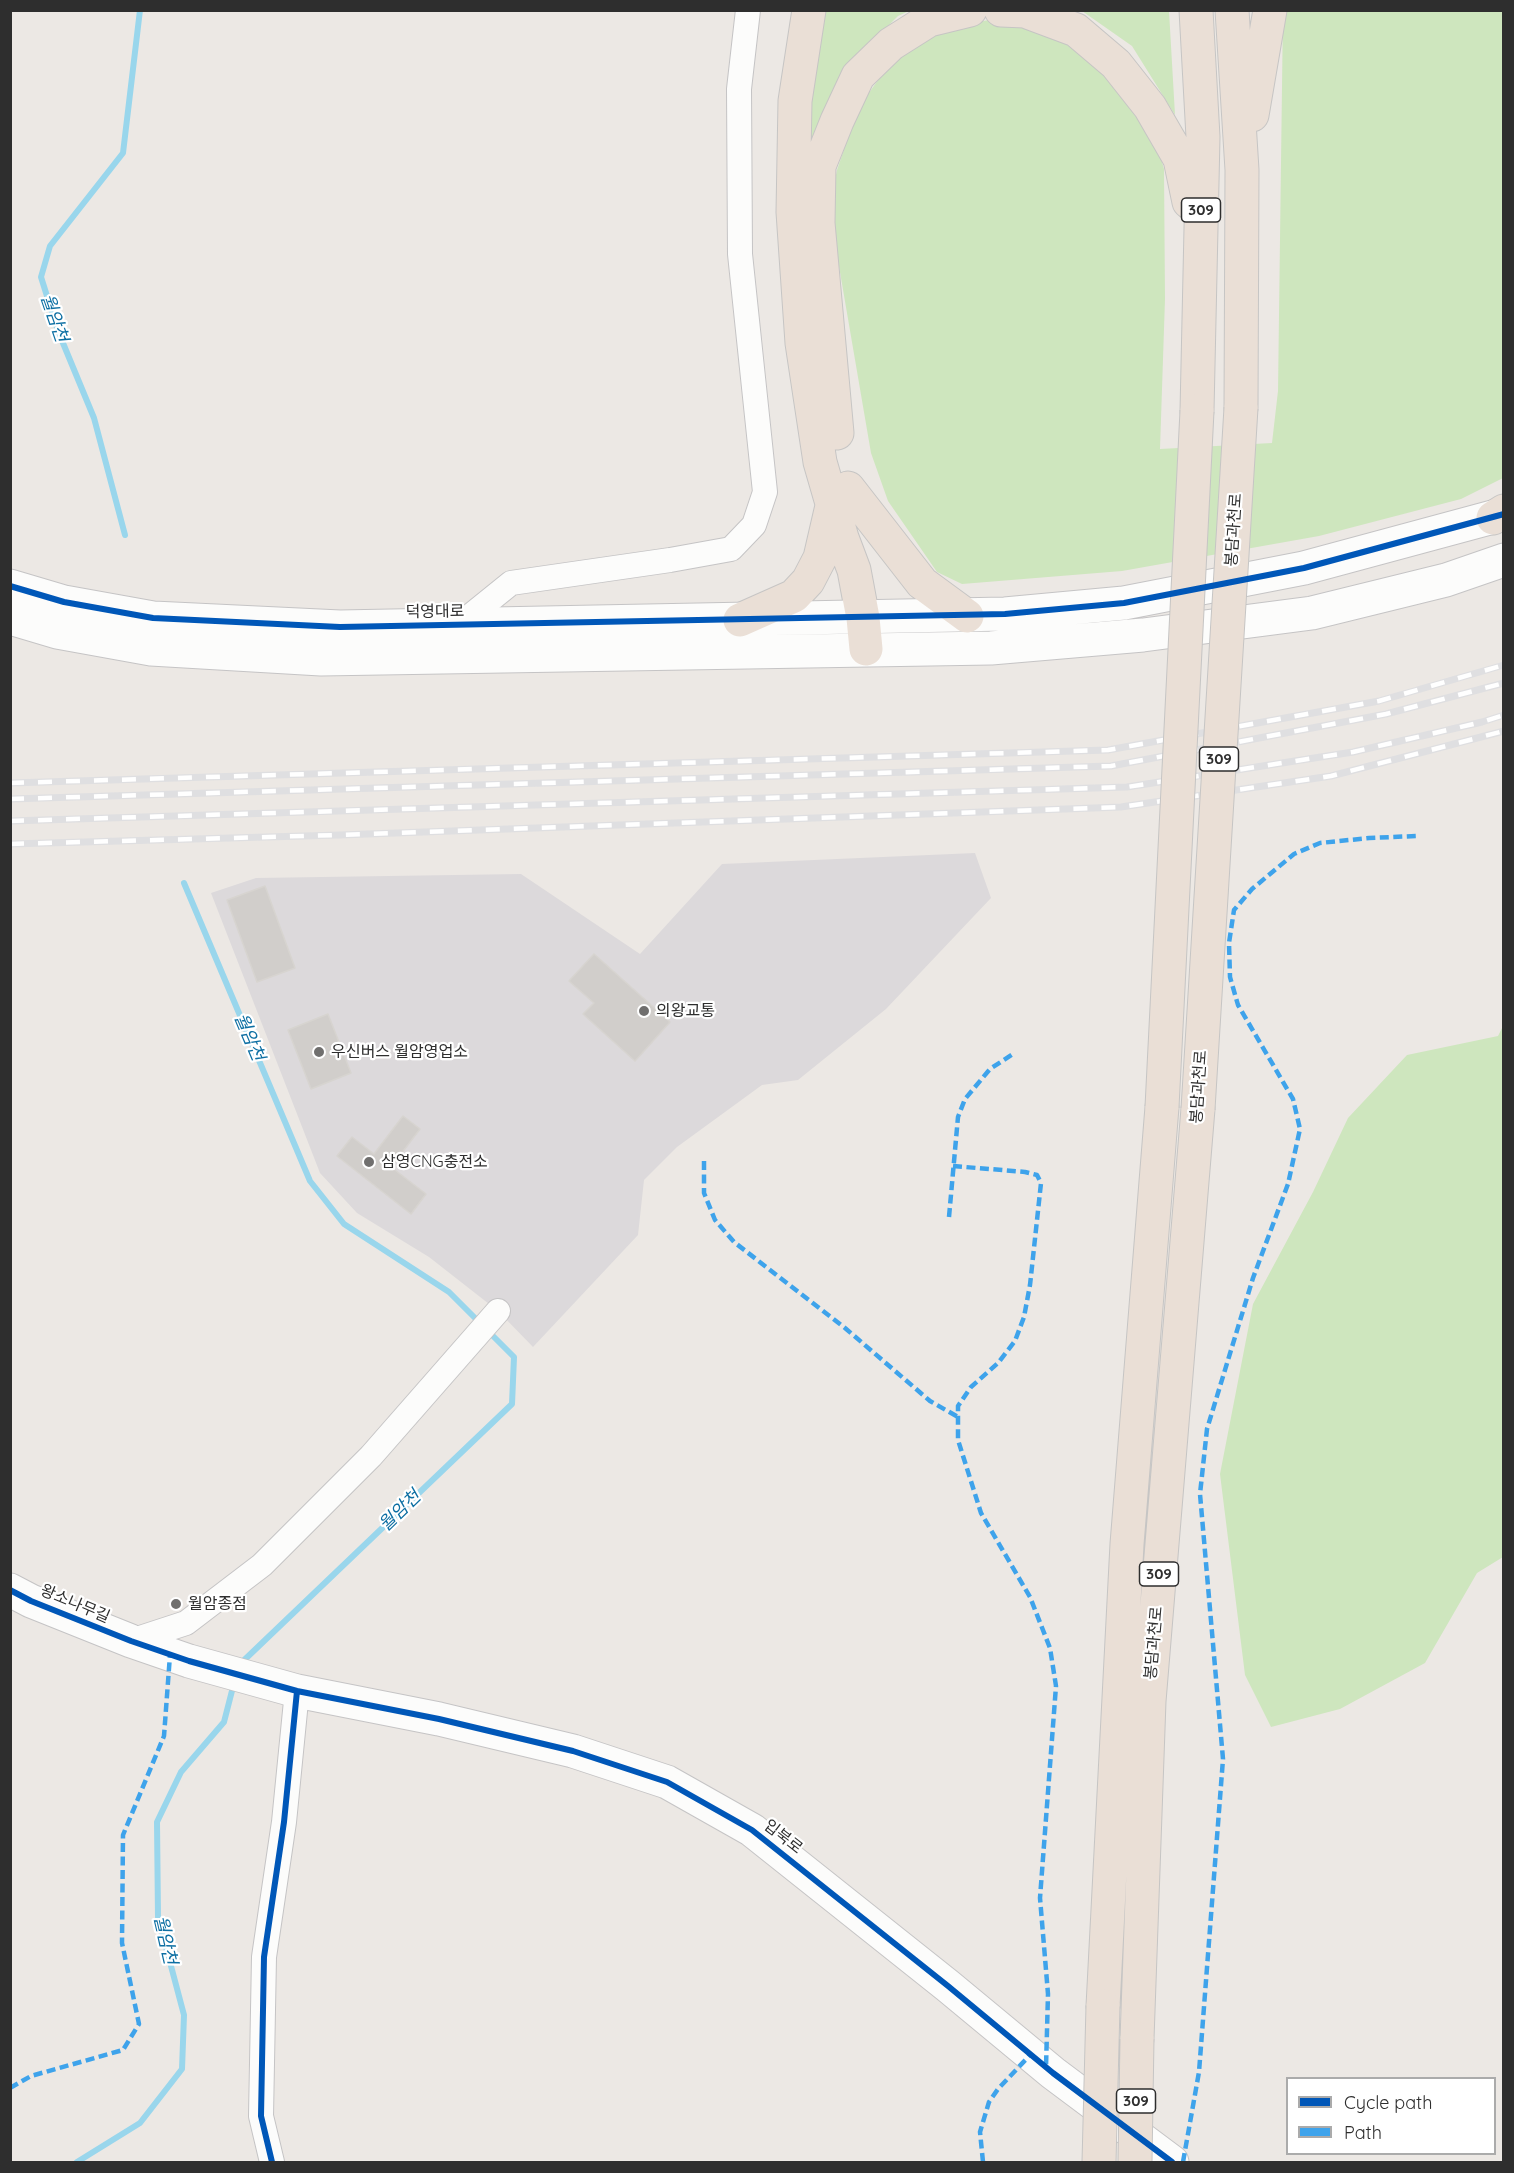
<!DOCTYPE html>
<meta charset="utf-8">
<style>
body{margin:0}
#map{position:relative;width:1514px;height:2173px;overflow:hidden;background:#ece8e4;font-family:Quicksand,sans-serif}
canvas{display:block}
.frame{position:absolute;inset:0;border:12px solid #2e2e2e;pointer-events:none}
.legend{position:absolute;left:1286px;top:2077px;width:210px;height:78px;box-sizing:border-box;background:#fff;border:2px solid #ababab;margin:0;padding:8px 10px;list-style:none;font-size:18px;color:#2e2e2e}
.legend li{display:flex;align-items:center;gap:12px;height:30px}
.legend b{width:30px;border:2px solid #ababab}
</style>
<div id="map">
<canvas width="1514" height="2173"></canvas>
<div class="frame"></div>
<ul class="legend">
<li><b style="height:8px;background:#0057b8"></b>Cycle path</li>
<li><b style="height:8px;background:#3ea3eb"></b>Path</li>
</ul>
</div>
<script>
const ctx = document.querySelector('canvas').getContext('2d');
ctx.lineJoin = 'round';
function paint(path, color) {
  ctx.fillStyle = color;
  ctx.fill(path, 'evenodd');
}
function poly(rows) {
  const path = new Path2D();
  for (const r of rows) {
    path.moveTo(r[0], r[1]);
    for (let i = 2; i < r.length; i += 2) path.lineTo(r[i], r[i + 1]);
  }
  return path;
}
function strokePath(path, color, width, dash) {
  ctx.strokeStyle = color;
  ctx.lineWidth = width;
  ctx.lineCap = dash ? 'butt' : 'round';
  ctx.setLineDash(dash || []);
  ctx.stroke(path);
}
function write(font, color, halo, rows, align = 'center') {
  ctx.font = font + ' Quicksand,"Noto Sans KR",sans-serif';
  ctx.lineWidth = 4.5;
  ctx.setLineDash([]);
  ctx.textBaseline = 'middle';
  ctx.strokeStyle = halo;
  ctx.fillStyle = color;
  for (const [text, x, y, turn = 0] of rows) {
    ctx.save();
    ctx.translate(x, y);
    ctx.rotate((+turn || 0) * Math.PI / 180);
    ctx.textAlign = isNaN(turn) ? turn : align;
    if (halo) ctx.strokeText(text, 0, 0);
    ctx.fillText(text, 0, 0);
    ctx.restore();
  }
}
paint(poly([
 [975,853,991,898,886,1009,798,1080,762,1085,677,1147,644,1180,638,1235,533,1347,498,1311,429,1257,357,1213,320,1173,211,893,256,878,521,874,640,954,722,864]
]), '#dcd9db');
paint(poly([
 [823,11,909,11,898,16,857,57,806,172,814,44],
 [1082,11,1169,11,1175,115,1132,46],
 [1283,11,1503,11,1503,478,1461,499,1319,536,1122,571,962,584,937,572,888,501,871,453,829,208,837,170,858,108,886,69,912,45,943,29,1004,17,1089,51,1148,115,1164,169,1165,299,1160,449,1272,443,1278,391],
 [1503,1026,1503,1557,1477,1573,1425,1663,1340,1709,1271,1727,1245,1675,1220,1474,1253,1304,1313,1192,1348,1118,1407,1055,1498,1036]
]), '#cee6be');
strokePath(poly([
 [125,535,94,418,58,331,41,277,50,246,123,153,140,10],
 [184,883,310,1181,344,1224,449,1292,481,1324],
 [239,1665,512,1404,514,1357,488,1331],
 [77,2162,140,2123,182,2069,184,2015,158,1917,157,1822,181,1772,224,1722,234,1683]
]), '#99d6ec', 6);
const building = poly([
 [265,886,295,968,257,982,227,900,265,886],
 [594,954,670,1022,635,1061,583,1014,594,1003,569,981,594,954],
 [328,1014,351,1073,311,1089,288,1030,328,1014],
 [403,1116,420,1129,391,1167,426,1194,411,1214,337,1156,352,1137,374,1154,403,1116]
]);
paint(building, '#d1cecb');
strokePath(building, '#d7d4d0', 1.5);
const street = poly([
 [459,625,511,583,670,560,731,549,754,525,765,492,740,254,739,89,748,10],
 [131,1641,186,1623,262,1565,371,1456,498,1311],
 [272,2162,261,2116,264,1957,284,1822,297,1691]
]);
const secondary = poly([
 [10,586,64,602,153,618,340,627,1005,614,1124,603,1304,568,1504,514],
 [10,618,57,632,151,649,321,659,991,648,1143,635,1312,613,1446,580,1504,560],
 [10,1590,31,1601,131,1641,189,1661,297,1691,439,1719,573,1751,667,1782,752,1830,948,1986,1053,2073,1172,2162]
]);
const highway = poly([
 [809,10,795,101,793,212,802,343,820,462,842,538,854,570,863,618,866,649],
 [1001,10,1025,11,1076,30,1116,64,1150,107,1180,159,1189,202],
 [1196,10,1203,137,1197,411],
 [1232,10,1242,170,1241,408],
 [1252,115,1270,10],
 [837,433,818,223,819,166,837,121,858,76,891,44,929,20,970,10],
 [848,488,922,583,967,616],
 [1493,518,1504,511],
 [740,620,794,596,808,581,820,558,832,506],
 [1103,2006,1127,1544,1162,1107],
 [1137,2039,1149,1701,1198,1109]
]);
strokePath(street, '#c5c4c5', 26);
strokePath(secondary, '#c5c4c5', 35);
strokePath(highway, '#c6c5c4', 35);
strokePath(street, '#fcfcfb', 24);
strokePath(secondary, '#fcfcfb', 33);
strokePath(highway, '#eadfd6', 33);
const rail = poly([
 [10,783,1108,750,1379,701,1504,665],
 [10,799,1111,766,1386,714,1504,683],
 [10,821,1127,787,1353,752,1482,722,1504,715],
 [10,844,340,835,1121,807,1331,776,1504,731]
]);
strokePath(rail, '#dfdfe1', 7);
strokePath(rail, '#fff', 4.5, [14]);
const highwayBridge = poly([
 [1162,1107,1197,411],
 [1198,1109,1241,408],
 [1099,2162,1103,2006],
 [1135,2162,1137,2039]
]);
strokePath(highwayBridge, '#c6c5c4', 35, []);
strokePath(highwayBridge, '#eadfd6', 33);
strokePath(poly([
 [704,1161,704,1193,715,1220,734,1242,845,1328,930,1401,958,1417],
 [953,1166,1025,1172,1037,1175,1041,1183,1030,1285,1024,1317,1015,1341,998,1363,971,1387,958,1406,958,1440,981,1513,1030,1597,1050,1648,1056,1686,1040,1898,1048,1994,1046,2067],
 [949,1217,958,1117,965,1099,990,1069,1013,1054],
 [10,2088,31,2076,123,2050,139,2024,122,1943,123,1835,164,1736,170,1655],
 [983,2162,980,2132,989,2102,998,2089,1031,2054],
 [1183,2162,1199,2072,1223,1759,1200,1494,1207,1429,1253,1278,1288,1184,1300,1129,1293,1099,1238,1005,1230,977,1229,943,1234,910,1252,889,1294,854,1320,843,1369,838,1417,836]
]), '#3ea3eb', 4.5, [9, 4.5]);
strokePath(poly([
 [10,586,64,602,153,618,340,627,1005,614,1124,603,1304,568,1504,514],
 [10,1590,31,1601,131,1641,189,1661,297,1691,439,1719,573,1751,667,1782,752,1830,948,1986,1053,2073,1172,2162],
 [272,2162,261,2116,264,1957,284,1822,297,1691]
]), '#0057b8', 6);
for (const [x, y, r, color] of [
 [644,1011,6,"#706f6e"],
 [319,1052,6,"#706f6e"],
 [369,1162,6,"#706f6e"],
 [176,1604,6,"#706f6e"]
]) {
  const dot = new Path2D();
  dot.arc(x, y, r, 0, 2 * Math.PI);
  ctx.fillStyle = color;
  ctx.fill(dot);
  strokePath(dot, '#fff', 2);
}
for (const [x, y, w] of [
 [1201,210,39],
 [1219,759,39],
 [1159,1574,39],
 [1136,2101,39]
]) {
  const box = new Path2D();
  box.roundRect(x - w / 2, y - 12, w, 24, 4.5);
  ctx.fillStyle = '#fff';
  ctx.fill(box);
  strokePath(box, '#2e2e2e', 1.5);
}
write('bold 15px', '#2e2e2e', null, [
 ["309",1201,210],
 ["309",1219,759],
 ["309",1159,1574],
 ["309",1136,2101]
]);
write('16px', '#2e2e2e', '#fff', [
 ["봉담과천로",1234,530,-86],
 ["덕영대로",435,612,-1],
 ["봉담과천로",1199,1087,-86],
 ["왕소나무길",75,1604,23],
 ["봉담과천로",1154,1643,-85],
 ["입북로",783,1837,38]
]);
write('16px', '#2e2e2e', '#fff', [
 ["의왕교통",656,1011],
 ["우신버스 월암영업소",331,1052],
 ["삼영CNG충전소",381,1162],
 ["월암종점",188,1604]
], 'left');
write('italic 18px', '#0d6fa3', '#fff', [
 ["월암천",54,318,71],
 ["월암천",249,1037,67],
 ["월암천",400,1511,-44],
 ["월암천",165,1940,77]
]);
</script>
